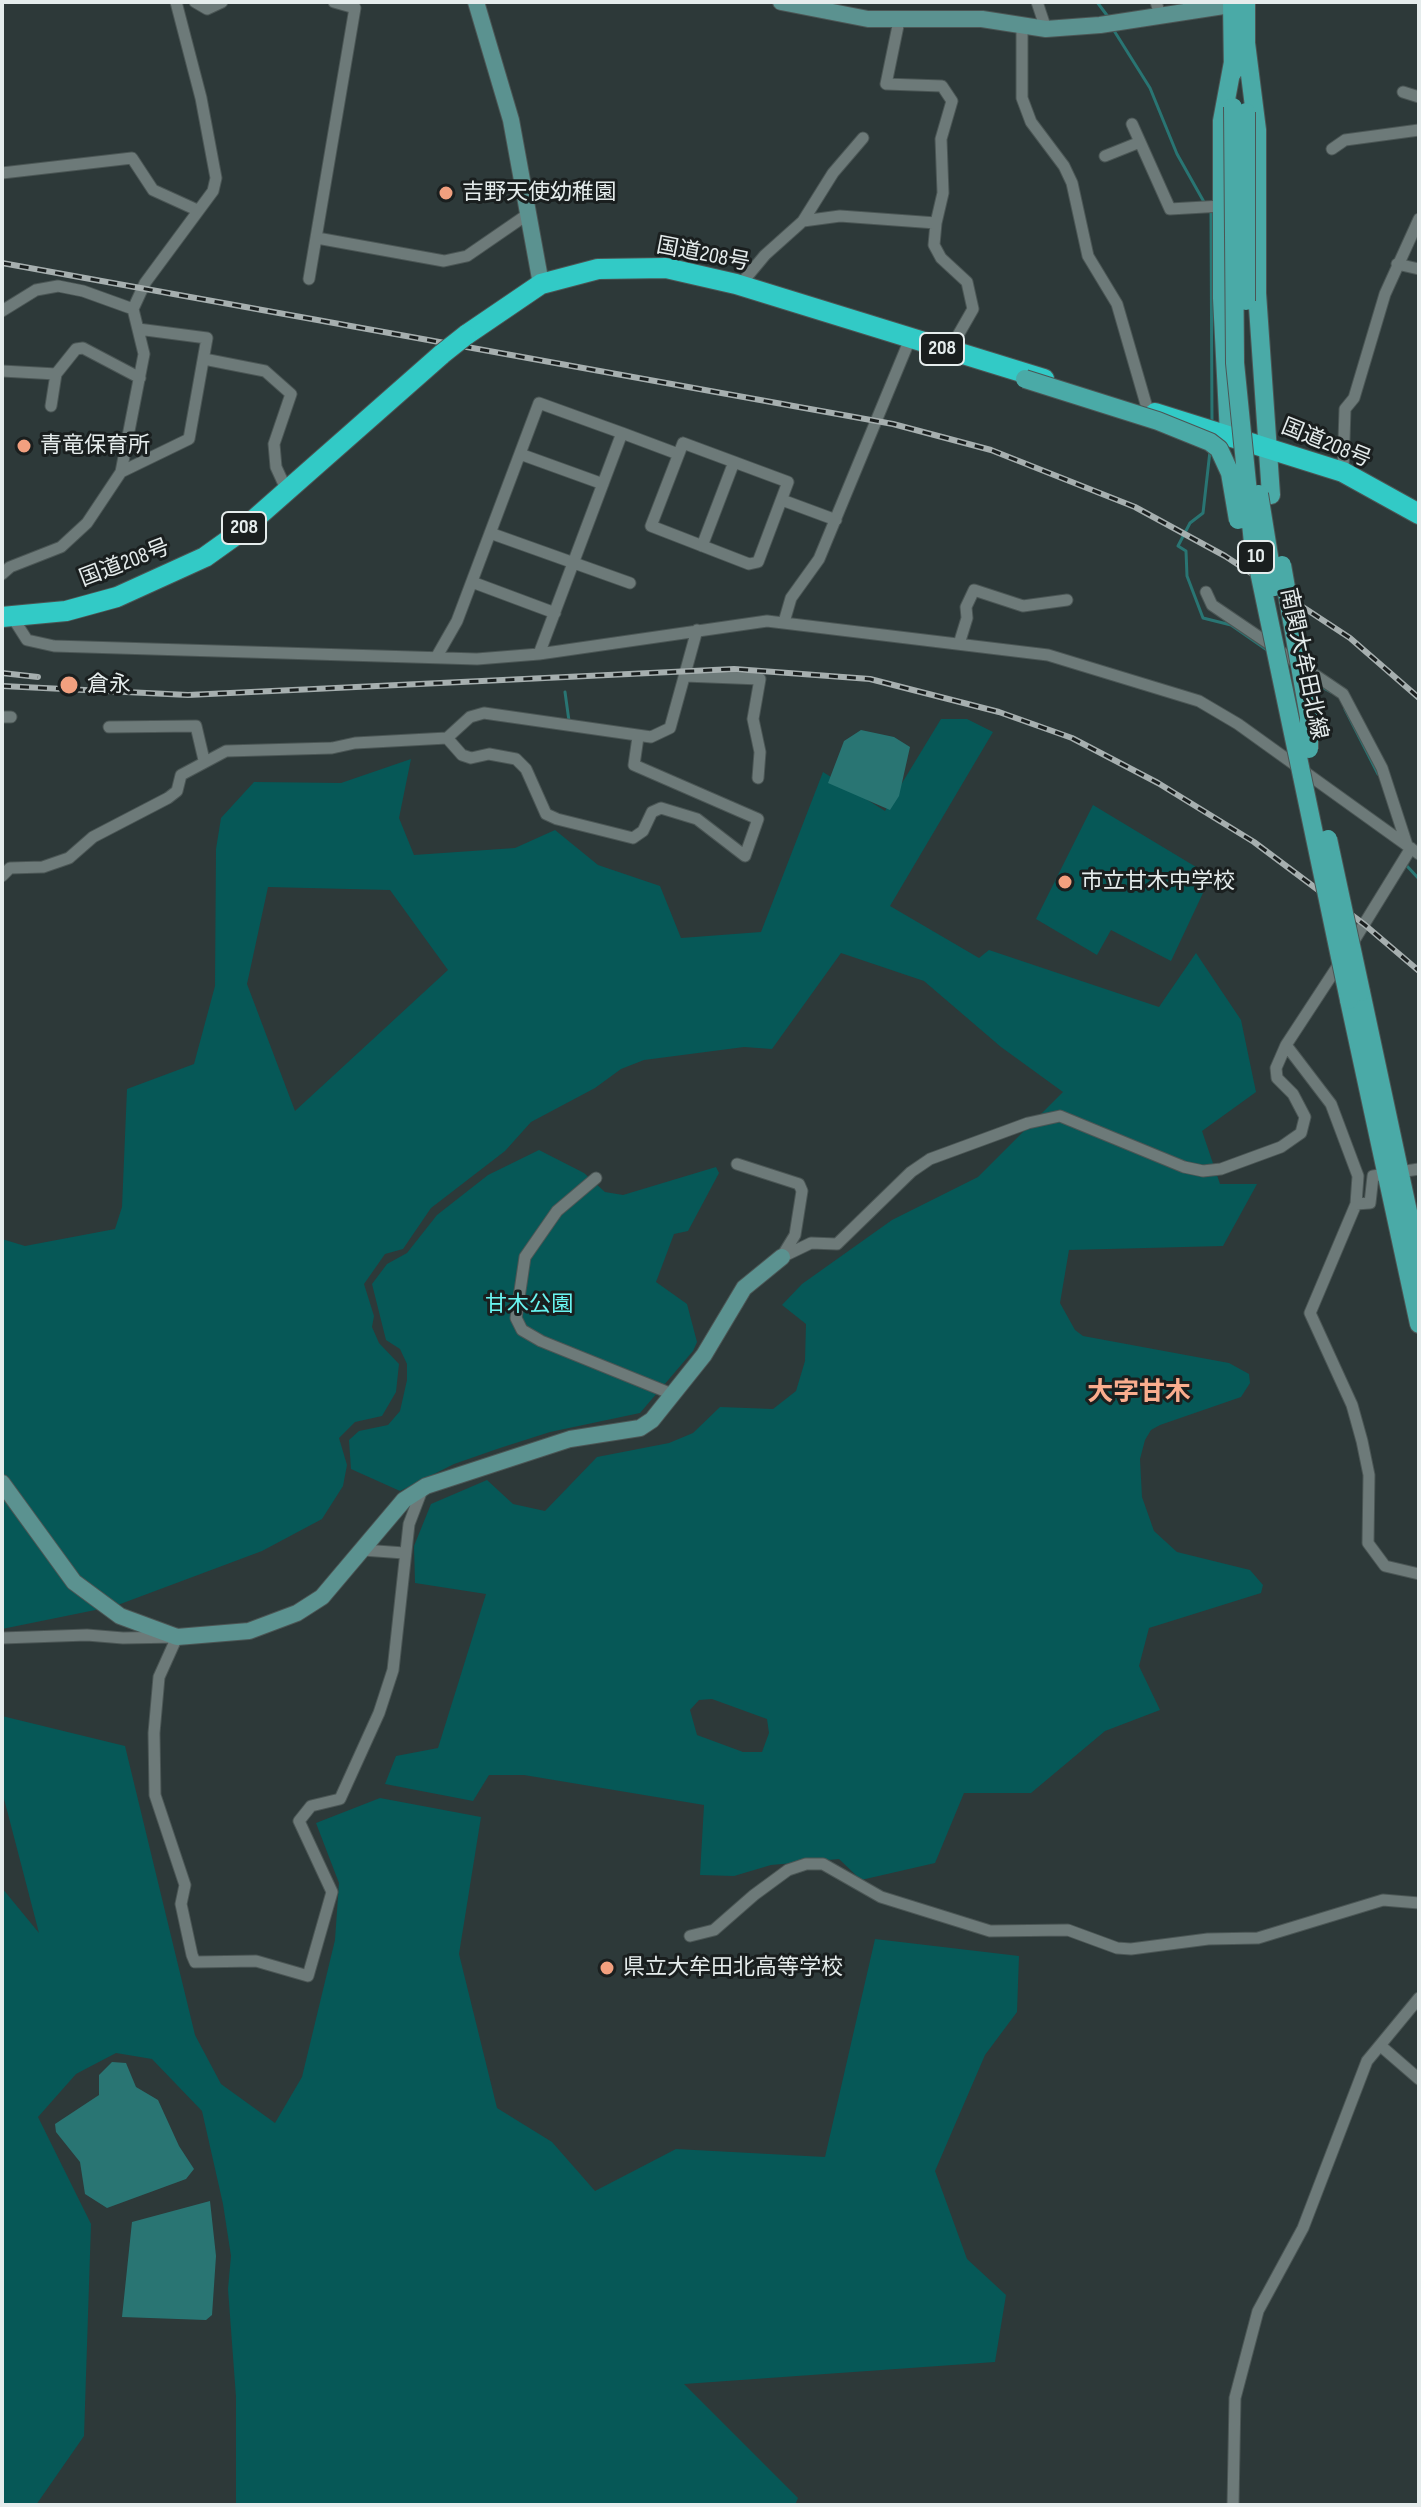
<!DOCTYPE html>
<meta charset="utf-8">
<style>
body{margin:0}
#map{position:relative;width:1421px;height:2507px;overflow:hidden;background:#2d3939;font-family:"Sofia Sans Condensed",sans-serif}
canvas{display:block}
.frame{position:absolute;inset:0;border:4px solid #e5ecec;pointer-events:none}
</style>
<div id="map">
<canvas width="1421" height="2507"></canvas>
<div class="frame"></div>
</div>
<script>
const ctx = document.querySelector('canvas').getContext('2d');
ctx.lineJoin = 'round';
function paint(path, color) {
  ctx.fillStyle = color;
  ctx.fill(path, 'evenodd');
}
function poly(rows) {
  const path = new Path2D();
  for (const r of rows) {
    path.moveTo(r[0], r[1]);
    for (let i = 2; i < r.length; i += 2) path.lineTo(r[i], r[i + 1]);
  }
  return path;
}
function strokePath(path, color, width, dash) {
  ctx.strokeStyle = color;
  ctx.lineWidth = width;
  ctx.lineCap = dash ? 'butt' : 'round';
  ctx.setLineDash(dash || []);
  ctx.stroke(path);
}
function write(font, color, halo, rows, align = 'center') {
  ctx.font = font + ' "Sofia Sans Condensed","Noto Sans JP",sans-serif';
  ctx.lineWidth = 6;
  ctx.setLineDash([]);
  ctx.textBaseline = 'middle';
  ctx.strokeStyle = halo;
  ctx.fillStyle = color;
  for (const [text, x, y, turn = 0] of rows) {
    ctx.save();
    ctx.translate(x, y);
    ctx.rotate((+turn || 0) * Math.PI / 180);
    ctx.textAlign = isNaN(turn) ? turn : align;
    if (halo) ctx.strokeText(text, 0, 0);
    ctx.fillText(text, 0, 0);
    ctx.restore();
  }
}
paint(poly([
 [941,719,967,719,993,732,890,906,979,958,989,950,1159,1007,1196,953,1241,1020,1256,1092,1202,1131,1220,1184,1257,1184,1223,1246,1069,1250,1060,1303,1075,1330,1083,1336,1229,1363,1249,1374,1250,1383,1241,1397,1160,1425,1151,1430,1145,1440,1140,1459,1142,1497,1154,1531,1177,1552,1250,1570,1263,1585,1261,1593,1149,1628,1139,1666,1160,1710,1105,1731,1031,1793,964,1793,935,1863,861,1880,839,1859,771,1865,734,1876,700,1875,704,1805,524,1775,489,1775,473,1801,385,1784,396,1756,438,1748,486,1594,415,1583,414,1546,431,1504,487,1480,513,1504,545,1511,597,1457,669,1443,693,1433,720,1407,773,1409,796,1391,805,1361,806,1324,782,1305,802,1284,892,1220,978,1177,1063,1092,1001,1047,924,981,841,953,772,1049,744,1047,644,1060,621,1069,595,1088,531,1122,505,1151,431,1208,403,1249,385,1254,364,1284,374,1316,372,1327,379,1343,399,1364,396,1392,382,1416,355,1422,339,1438,347,1465,343,1486,322,1519,262,1551,115,1606,2,1629,2,1239,25,1246,115,1229,122,1207,127,1089,194,1064,215,986,216,849,221,818,254,782,341,783,411,759,399,818,414,855,515,848,555,830,598,865,660,886,681,938,761,932,823,772,885,811],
 [268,887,390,890,448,970,295,1111,247,984],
 [712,1699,767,1719,769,1733,762,1752,743,1752,697,1735,690,1710,699,1700],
 [1093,805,1211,876,1171,961,1111,930,1097,955,1036,919],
 [539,1150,584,1173,605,1192,623,1195,716,1167,719,1173,688,1231,674,1234,656,1282,687,1304,697,1342,693,1351,640,1413,550,1432,500,1448,454,1464,400,1491,351,1469,349,1440,359,1431,388,1425,400,1411,407,1380,407,1364,400,1349,386,1340,372,1284,387,1264,407,1253,437,1215,488,1175],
 [2,1716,125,1746,195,2035,221,2084,275,2123,302,2077,335,1940,339,1883,316,1823,380,1798,481,1817,459,1954,497,2108,552,2142,595,2191,676,2149,825,2157,875,1939,1019,1956,1017,2012,985,2055,935,2171,967,2259,1006,2295,995,2362,684,2384,798,2498,795,2505,236,2505,236,2397,228,2289,231,2256,223,2204,202,2111,152,2059,116,2053,76,2074,38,2117,91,2224,84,2436,36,2505,2,2505,2,1888,39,1933,2,1791]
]), '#065857');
paint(poly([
 [861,730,894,737,910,747,899,796,890,810,828,783,844,741],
 [112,2062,126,2063,136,2087,158,2100,179,2146,194,2169,186,2179,107,2208,85,2194,80,2162,56,2132,55,2124,99,2095,99,2075],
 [210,2201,216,2256,212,2315,206,2320,122,2317,132,2222]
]), '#297573');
strokePath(poly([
 [1097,2,1109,18],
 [1113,29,1150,88,1177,154,1204,202],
 [1211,211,1212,423],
 [1210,451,1203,513,1190,523,1178,546,1186,551,1187,576,1203,618,1231,625,1267,650],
 [1309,680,1331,692],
 [565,692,569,721],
 [1345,709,1378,774],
 [1406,865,1419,879]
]), '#297573', 3);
const street = poly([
 [195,2,207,9,222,2],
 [1037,2,1046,29],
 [1156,2,1160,15],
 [899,21,886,84,942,86,952,101,941,139,943,193,936,223],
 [1022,26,1022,98,1031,122,1064,166,1072,183,1088,256,1117,304,1148,411],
 [1403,92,1419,97],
 [1132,124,1170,209,1222,206],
 [1332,149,1345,140,1419,130],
 [1105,156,1140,142],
 [2,173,132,158,153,190,197,210],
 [803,221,840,216,936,223,934,245,941,258,967,282,973,309,949,351],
 [317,238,444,261,467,256,528,214],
 [1397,264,1419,269],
 [309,279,355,8,334,2],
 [740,285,765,255,803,221,833,173,863,138],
 [2,311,36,290,58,286,83,291,133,309],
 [204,359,265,371,291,394,274,444,276,467,287,491],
 [2,371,56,374],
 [51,406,56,374,76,349,83,348,140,378],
 [622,433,678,454],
 [683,443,788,482,758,562,749,564,651,526,683,443],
 [520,454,603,484],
 [121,472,189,439,207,338,138,329],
 [1343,472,1345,409,1354,398,1385,294,1419,219],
 [782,500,836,520],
 [490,533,630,583],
 [702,546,734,462],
 [2,574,10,567,61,547,87,523,121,472,144,354,133,309,145,283,213,191,216,178,201,98,176,2],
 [472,582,555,613],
 [1206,592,1212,605,1343,694,1382,768,1407,845],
 [13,618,27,640,54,646,477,659,539,654,767,621,1048,655,1199,701,1238,724,1419,854],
 [784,622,791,598,819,559,910,339],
 [959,644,967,618,966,607,974,590,1023,606,1067,600],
 [437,656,457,621,539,403,622,433,539,654],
 [685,676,760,679,753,719,760,752,758,778],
 [2,717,11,717],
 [109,727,196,726,204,760],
 [447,738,462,755,471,758,489,754,516,759,526,769,546,814,557,819,633,838,643,831,652,812,661,808,697,819,745,856,758,819,634,765,638,737],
 [2,876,10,868,43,867,69,858,93,837,168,798,177,791,181,775,226,751,332,748,355,743,447,738,470,717,484,713,651,737,670,728,697,630],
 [1350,947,1411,848],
 [1286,1045,1331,1104,1358,1176,1356,1204,1310,1313,1352,1405,1362,1441,1369,1475,1368,1543,1385,1566,1419,1574],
 [737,1164,799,1184,802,1191,795,1235,784,1253],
 [596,1178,557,1211,525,1257,516,1318,522,1330,541,1341,672,1394],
 [1356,1204,1370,1203,1373,1176,1419,1169],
 [782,1257,811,1243,837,1244,911,1172,930,1159,1028,1123,1060,1116,1184,1167,1203,1171,1221,1169,1281,1147,1301,1133,1305,1117,1293,1094,1277,1078,1276,1068,1286,1045,1341,961],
 [363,1550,404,1553],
 [2,1638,87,1635,123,1638,177,1637,159,1677,154,1733,155,1795,185,1885,181,1904,192,1955,195,1962,256,1961,308,1976,332,1892,299,1821,311,1806,340,1799,379,1713,393,1670,409,1524,422,1490],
 [690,1936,714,1930,754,1895,788,1870,806,1864,823,1864,881,1897,990,1931,1068,1930,1117,1948,1131,1949,1208,1939,1258,1938,1383,1900,1419,1903],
 [1382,2047,1419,2079],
 [1233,2505,1235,2398,1258,2311,1303,2228,1367,2061,1419,1998]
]);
const secondary = poly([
 [476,2,511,120,541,284],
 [781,2,868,19,982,19,1046,29,1100,25,1243,3],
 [2,1483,74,1582,120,1616,177,1637,249,1631,297,1613,322,1597,404,1500,426,1486,570,1439,640,1428,652,1420,704,1355,744,1288,782,1257]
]);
const primary = poly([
 [1232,2,1233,72],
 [1246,2,1246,55],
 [1246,43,1257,130,1257,293,1271,495],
 [1229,434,1222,298,1222,121,1233,62],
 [1361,992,1419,1263],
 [1349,1000,1419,1324]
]);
const highway = poly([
 [466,335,541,284,598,269,666,268,736,284,1044,379],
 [1155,413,1343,472,1419,514],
 [2,617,66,611,117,597,205,557,240,532,442,354]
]);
strokePath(street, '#4b5655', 13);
strokePath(secondary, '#4b5655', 18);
strokePath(primary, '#4b5655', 20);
strokePath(highway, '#4b5655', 22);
strokePath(street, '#6d7a79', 11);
strokePath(secondary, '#5b9290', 16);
strokePath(primary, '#4aaaa7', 18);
strokePath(highway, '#32cac6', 20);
const rail = poly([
 [2,263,893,424,991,450,1135,507,1225,556,1350,638,1419,698],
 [2,673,38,677],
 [2,686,188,695,734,669,870,679,999,712,1072,738,1158,783,1254,842,1365,925,1419,971]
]);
strokePath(rail, '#a6afaf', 6);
strokePath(rail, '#1a1f1f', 3, [9]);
const primaryBridge = poly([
 [1233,107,1235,363,1253,543,1349,1000],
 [1246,301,1246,112],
 [1025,379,1158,421,1210,442,1219,449,1230,473,1238,520],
 [1259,494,1274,587],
 [1282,565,1309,717,1309,749],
 [1328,839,1361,992]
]);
const highwayBridge = poly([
 [442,354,466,335]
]);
strokePath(primaryBridge, '#4b5655', 20, []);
strokePath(highwayBridge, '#4b5655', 22, []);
strokePath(primaryBridge, '#4aaaa7', 18);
strokePath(highwayBridge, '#32cac6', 20);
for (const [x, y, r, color] of [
 [446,193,8,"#f2a07f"],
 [24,446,8,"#f2a07f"],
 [69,685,10,"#f2a07f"],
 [1065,882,8,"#f2a07f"],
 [607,1968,8,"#f2a07f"]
]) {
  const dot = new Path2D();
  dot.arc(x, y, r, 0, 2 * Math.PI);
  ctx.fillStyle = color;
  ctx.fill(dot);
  strokePath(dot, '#1a1f1f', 3);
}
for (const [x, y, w] of [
 [942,349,44],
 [244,528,44],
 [1256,557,36]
]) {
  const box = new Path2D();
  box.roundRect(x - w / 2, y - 16, w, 32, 6);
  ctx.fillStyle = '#1a1f1f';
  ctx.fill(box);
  strokePath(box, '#e5ecec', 2);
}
write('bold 20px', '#e5ecec', null, [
 ["208",942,349],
 ["208",244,528],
 ["10",1256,557]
]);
write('22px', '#e5ecec', '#1a1f1f', [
 ["吉野天使幼稚園",462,193],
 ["青竜保育所",40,446],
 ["倉永",87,685],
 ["市立甘木中学校",1081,882],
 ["県立大牟田北高等学校",623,1968]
], 'left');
write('22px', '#e5ecec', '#1a1f1f', [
 ["国道208号",703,255,11],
 ["国道208号",1326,444,22],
 ["国道208号",125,564,-21],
 ["南関大牟田北線",1303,664,78]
]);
write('22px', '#69f5f1', '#1a1f1f', [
 ["甘木公園",529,1305]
]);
write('bold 26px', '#faad8e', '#1a1f1f', [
 ["大字甘木",1139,1393]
]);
</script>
